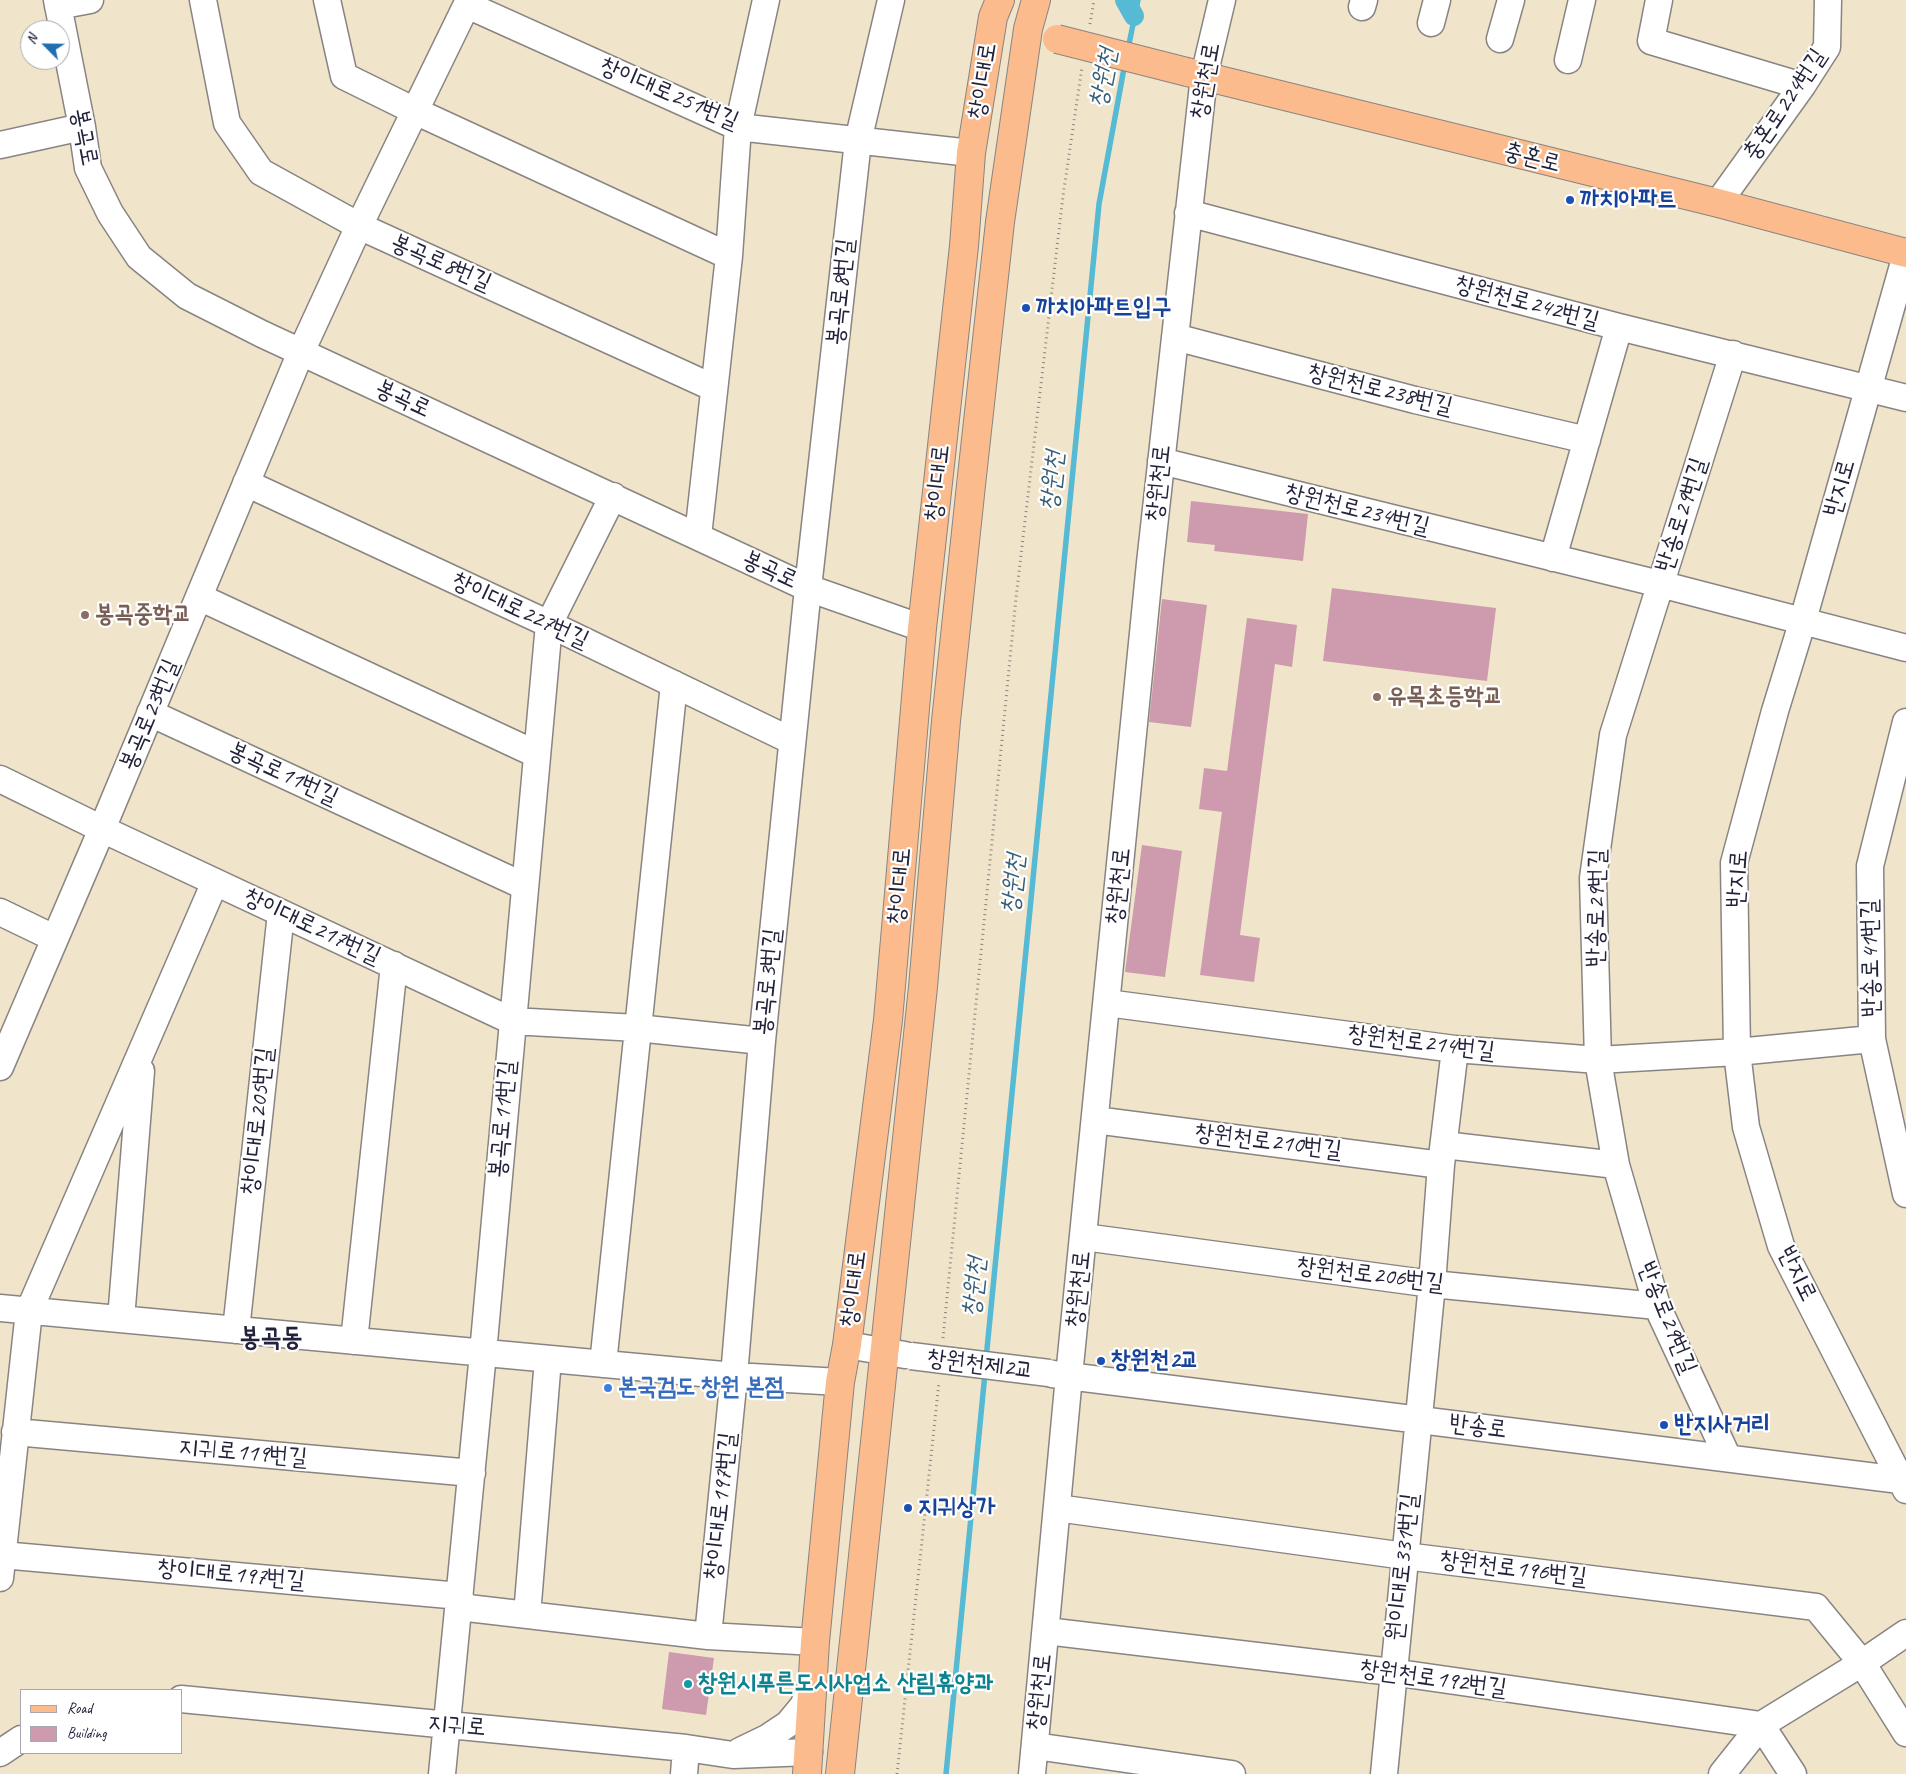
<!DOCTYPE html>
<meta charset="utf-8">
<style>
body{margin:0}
#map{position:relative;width:1906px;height:1774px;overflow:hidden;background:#f0e5ca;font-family:Caveat,sans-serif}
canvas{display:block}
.legend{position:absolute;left:20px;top:1689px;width:162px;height:65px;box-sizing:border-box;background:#fff;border:1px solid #a7a7b1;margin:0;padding:6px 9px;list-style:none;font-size:15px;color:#22223b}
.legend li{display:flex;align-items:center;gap:10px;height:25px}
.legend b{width:25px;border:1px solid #a7a7b1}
.north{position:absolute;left:20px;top:20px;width:50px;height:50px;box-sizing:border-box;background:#fff;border:1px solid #a7a7b1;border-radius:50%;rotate:293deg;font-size:14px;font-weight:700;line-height:20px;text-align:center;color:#22223b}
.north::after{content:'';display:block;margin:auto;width:18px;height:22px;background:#1f6fb2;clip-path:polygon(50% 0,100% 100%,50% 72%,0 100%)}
</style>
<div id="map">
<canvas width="1906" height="1774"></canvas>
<ul class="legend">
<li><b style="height:6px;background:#fbbb8d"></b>Road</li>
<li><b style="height:14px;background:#cd9bad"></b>Building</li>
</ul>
<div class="north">N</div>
</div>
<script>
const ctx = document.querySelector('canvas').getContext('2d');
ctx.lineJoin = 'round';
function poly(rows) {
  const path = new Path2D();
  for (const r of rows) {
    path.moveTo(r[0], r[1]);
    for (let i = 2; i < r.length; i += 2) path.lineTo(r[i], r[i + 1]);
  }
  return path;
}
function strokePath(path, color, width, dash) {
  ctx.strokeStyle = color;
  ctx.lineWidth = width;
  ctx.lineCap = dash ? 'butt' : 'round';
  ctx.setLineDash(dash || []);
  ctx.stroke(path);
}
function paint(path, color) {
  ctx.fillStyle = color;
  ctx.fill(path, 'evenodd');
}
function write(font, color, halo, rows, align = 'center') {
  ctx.font = font + ' Caveat,"Poor Story",sans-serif';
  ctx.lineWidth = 4.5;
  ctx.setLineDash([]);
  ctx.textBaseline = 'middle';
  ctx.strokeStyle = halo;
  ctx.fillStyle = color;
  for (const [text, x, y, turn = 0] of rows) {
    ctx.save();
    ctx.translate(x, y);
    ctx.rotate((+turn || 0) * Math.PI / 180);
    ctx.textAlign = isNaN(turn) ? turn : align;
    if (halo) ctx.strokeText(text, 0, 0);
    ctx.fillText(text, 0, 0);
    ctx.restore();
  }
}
strokePath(poly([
 [1128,49,1138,0],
 [986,1359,1099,204,1125,63],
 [946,1774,985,1373]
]), '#56bad4', 5.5);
strokePath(poly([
 [1125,0,1134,16]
]), '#56bad4', 20);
paint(poly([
 [1191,501,1308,514,1303,561,1214,551,1215,545,1187,542],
 [1332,588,1496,608,1487,681,1323,661],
 [1162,599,1207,605,1191,727,1149,722],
 [1247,618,1297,625,1292,667,1275,664,1240,935,1260,938,1254,982,1200,975,1222,812,1199,809,1204,768,1227,771],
 [1142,845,1182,851,1165,977,1125,972],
 [669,1652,714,1658,706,1715,662,1709]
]), '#cd9bad');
const minor = poly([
 [57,0,82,127,88,168,110,213,139,257,187,296,262,334,808,588,922,628],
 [203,0,227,123,261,172,359,226,714,388],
 [327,0,344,76,415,111,729,256],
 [1659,0,1651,41,1802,86],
 [467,5,738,127,971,153],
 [58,6,90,0],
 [1362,7,1364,0],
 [1431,23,1437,0],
 [1500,39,1511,0],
 [1568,60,1582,0],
 [0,145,82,127],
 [1718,203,1802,86,1827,47,1828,0],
 [1188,213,1619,327,1906,398],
 [1906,255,1803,620,1775,711,1734,863,1737,1052,1746,1127,1781,1246,1906,1490],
 [1175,337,1415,400,1587,440],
 [1161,461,1660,584,1906,648],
 [246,483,549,624,792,741],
 [698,536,729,256,738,127,766,0],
 [1553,558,1619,327],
 [199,597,536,754],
 [150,713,524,886],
 [1906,722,1870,866,1872,1039,1906,1194],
 [0,779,102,829,512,1021,637,1028,762,1041],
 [0,912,54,938],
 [1107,1003,1455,1049,1598,1060,1737,1052,1872,1039],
 [0,1067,102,829,301,352,359,226,469,0],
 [1095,1120,1441,1165],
 [1444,1145,1616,1165],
 [1084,1237,1432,1284,1657,1306],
 [0,1308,734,1376,840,1382],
 [121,1319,141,1071],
 [236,1330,281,913],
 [354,1341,394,965],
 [847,1345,905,1355],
 [603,1364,674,684],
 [1052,1374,1900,1480,1906,1476],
 [15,1432,472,1473],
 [1728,1458,1657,1306,1616,1165,1598,1060,1593,878,1613,735,1733,354],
 [1057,1508,1405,1556,1816,1607,1862,1663,1906,1733],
 [2,1555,460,1596],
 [0,1578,29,1311,215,882],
 [459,1607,708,1636,815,1642],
 [527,1615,548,1359],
 [1046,1631,1392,1672,1761,1725,1793,1774],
 [708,1636,734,1376,762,1041,808,588,858,141,891,0],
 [181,1699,686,1748,733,1755,809,1752],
 [1035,1746,1232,1774],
 [740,1751,767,1738,788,1724,803,1706,812,1685],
 [0,1753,21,1739],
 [442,1774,483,1353,549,624,613,496],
 [684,1774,686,1748],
 [1032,1774,1069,1376,1150,563,1204,76,1222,0],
 [1384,1774,1432,1284,1441,1165,1455,1049],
 [1722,1774,1761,1725,1862,1663,1906,1633]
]);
const major = poly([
 [1187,72,1718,203,1906,253],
 [807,1774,815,1642,840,1382,847,1345,888,1020,922,628,964,246,971,153,993,17,1000,0],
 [840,1774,923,987,946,721,971,485,1000,222,1028,29,1036,0]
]);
strokePath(minor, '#898482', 29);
strokePath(major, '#898482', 30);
strokePath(poly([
 [1090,24,1094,0],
 [943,1338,1016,598,1063,196,1082,67],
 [897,1774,939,1382]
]), '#898482', 3, [1, 4]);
strokePath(minor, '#fff', 26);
strokePath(major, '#fbbb8d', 28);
const minorBridge = poly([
 [911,1356,1049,1373]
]);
const majorBridge = poly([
 [1057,39,1187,72]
]);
strokePath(minorBridge, '#898482', 29, []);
strokePath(majorBridge, '#898482', 30, []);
strokePath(minorBridge, '#fff', 26);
strokePath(majorBridge, '#fbbb8d', 28);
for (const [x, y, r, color] of [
 [1570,200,5,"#1a4fb4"],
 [1026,308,5,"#1a4fb4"],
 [85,615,5,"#8d6e63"],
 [1377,697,5,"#8d6e63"],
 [1101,1361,5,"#1a4fb4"],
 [608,1388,5,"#3f7fe0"],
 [1664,1425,5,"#1a4fb4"],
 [908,1508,5,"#1a4fb4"],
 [688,1684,5,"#0f9aa8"]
]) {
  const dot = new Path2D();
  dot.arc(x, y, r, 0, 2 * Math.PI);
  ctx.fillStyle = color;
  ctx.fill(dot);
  strokePath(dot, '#fff', 2);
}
write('24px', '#22223b', '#fff', [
 ["창이대로",983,81,-81],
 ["창원천로",1206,81,-80],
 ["창이대로251번길",669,94,23],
 ["충혼로224번길",1785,105,-56],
 ["봉곡로",84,137,79],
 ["충혼로",1532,158,14],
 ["봉곡로8번길",441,263,24],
 ["봉곡로8번길",841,292,-84],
 ["창원천로242번길",1527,303,15],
 ["창원천로238번길",1380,390,14],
 ["봉곡로",403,399,25],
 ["창이대로",938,483,-84],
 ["창원천로",1159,483,-84],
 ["반지로",1840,488,-74],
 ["창원천로234번길",1357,510,14],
 ["반송로29번길",1682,515,-72],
 ["봉곡로",770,570,25],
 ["창이대로227번길",520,611,25],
 ["봉곡로23번길",150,715,-67],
 ["봉곡로11번길",283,774,25],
 ["반지로",1738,879,-86],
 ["창이대로",900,886,-85],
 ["창원천로",1119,886,-84],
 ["반송로29번길",1597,908,-89],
 ["창이대로217번길",312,927,25],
 ["반송로41번길",1871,958,-91],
 ["봉곡로3번길",768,982,-84],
 ["창원천로214번길",1421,1043,7],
 ["봉곡로11번길",503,1119,-85],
 ["창이대로205번길",258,1121,-84],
 ["창원천로210번길",1268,1142,7],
 ["반지로",1797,1274,64],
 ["창원천로206번길",1370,1275,7],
 ["창이대로",854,1289,-83],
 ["창원천로",1079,1289,-84],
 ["반송로29번길",1667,1318,68],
 ["창원천제2교",980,1365,7],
 ["반송로",1478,1427,7],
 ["지귀로119번길",243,1453,5],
 ["창이대로197번길",721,1506,-84],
 ["원이대로331번길",1403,1567,-84],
 ["창원천로196번길",1513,1569,7],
 ["창이대로197번길",231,1575,5],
 ["창원천로192번길",1433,1679,8],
 ["창원천로",1040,1692,-84],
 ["지귀로",457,1726,5]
]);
write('bold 24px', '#164399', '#fff', [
 ["까치아파트",1580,200],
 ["까치아파트입구",1036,308],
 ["창원천2교",1111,1361],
 ["반지사거리",1674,1425],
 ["지귀상가",918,1508]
], 'left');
write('bold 24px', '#785e54', '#fff', [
 ["봉곡중학교",95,615],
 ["유목초등학교",1387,697]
], 'left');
write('bold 24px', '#366cbe', '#fff', [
 ["본국검도 창원 본점",618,1388]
], 'left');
write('bold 24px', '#0d838f', '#fff', [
 ["창원시푸른도시사업소 산림휴양과",698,1684]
], 'left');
write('italic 25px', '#375f78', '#fff', [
 ["창원천",1104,78,-79],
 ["창원천",1053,481,-84],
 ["창원천",1014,884,-84],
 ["창원천",975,1287,-84]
]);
write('bold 26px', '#22223b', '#fff', [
 ["봉곡동",271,1338]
]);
</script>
